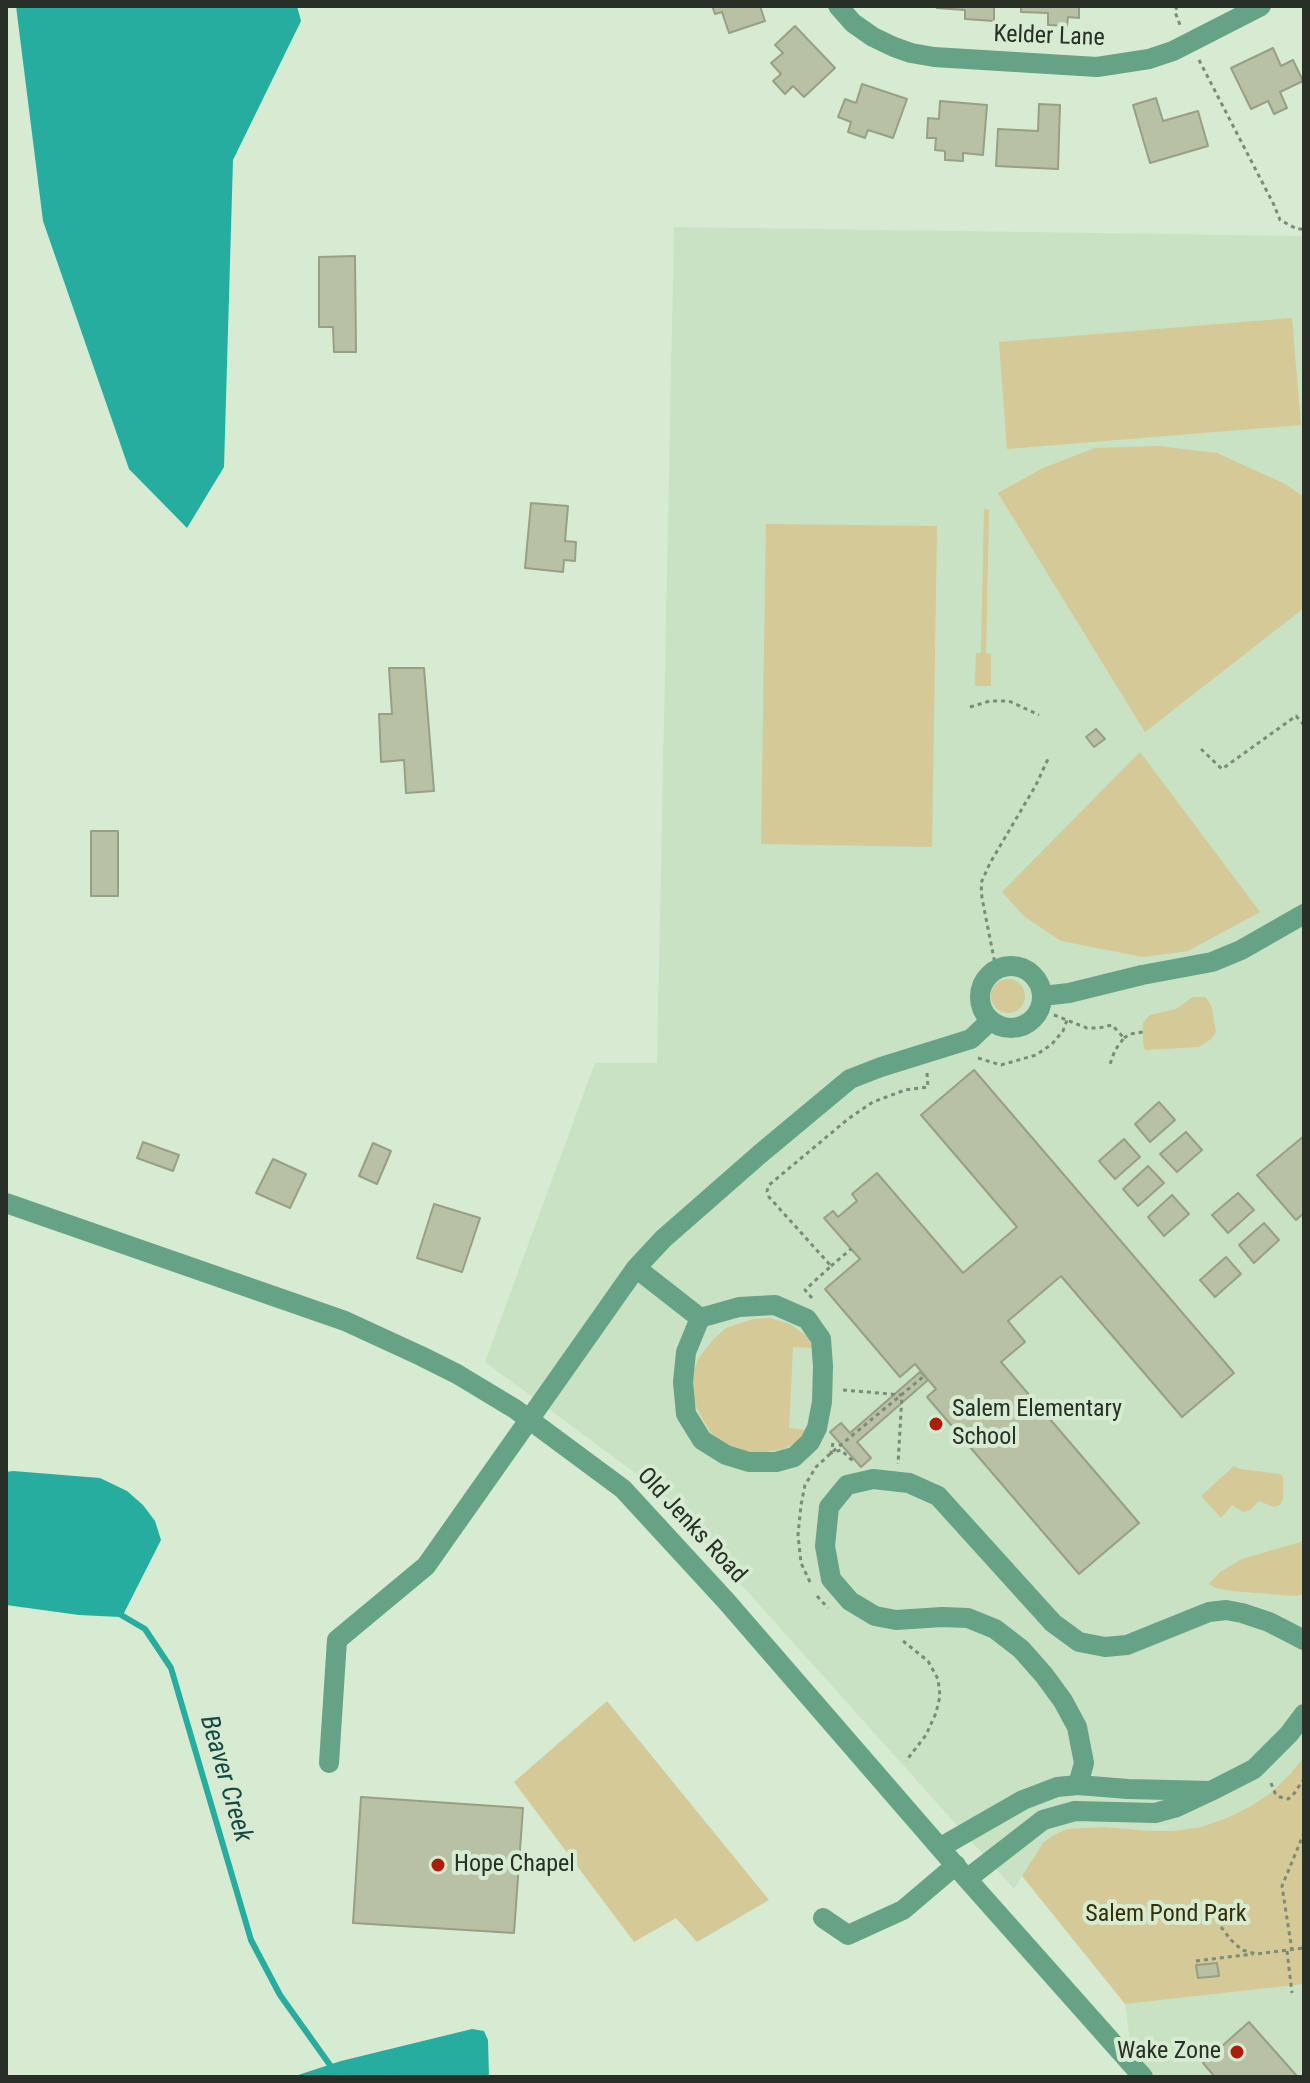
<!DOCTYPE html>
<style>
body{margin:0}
#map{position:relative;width:1310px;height:2083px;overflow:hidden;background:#d6ebd2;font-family:"Roboto Condensed",sans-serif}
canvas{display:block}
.frame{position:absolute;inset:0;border:8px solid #272f26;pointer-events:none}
</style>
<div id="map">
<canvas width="1310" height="2083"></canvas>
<div class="frame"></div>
</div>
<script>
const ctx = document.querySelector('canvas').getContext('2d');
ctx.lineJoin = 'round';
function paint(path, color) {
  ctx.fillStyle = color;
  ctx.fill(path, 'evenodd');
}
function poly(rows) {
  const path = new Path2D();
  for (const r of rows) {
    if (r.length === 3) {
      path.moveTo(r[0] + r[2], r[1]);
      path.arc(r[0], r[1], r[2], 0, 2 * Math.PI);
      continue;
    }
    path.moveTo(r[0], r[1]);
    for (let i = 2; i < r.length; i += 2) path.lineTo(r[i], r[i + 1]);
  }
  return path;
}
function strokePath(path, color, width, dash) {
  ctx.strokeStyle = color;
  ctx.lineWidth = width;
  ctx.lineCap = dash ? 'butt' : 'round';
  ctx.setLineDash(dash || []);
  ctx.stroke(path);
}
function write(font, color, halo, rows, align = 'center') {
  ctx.font = font + ' "Roboto Condensed",sans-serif';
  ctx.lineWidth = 8;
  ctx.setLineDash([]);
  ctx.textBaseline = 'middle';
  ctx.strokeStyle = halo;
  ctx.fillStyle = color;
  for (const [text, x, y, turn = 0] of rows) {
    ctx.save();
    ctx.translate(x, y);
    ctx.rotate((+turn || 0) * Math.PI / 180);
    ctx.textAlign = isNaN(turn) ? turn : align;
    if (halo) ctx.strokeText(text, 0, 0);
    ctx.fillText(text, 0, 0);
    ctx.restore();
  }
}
paint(poly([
 [674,227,1304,236,1304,1757,1291,1773,1272,1792,1251,1806,1229,1817,1201,1827,1173,1831,1151,1831,1103,1827,1067,1829,1043,1843,1014,1889,653,1486,485,1362,595,1063,657,1063],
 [1304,1984,1304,2077,1143,2077,1133,2066,1125,2004]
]), '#c8e2c3');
paint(poly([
 [1292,318,1301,425,1007,449,999,342],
 [1158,446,1217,453,1285,484,1304,497,1304,608,1145,732,998,493,1043,468,1095,448],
 [984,509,989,510,986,653,991,654,991,686,975,686,976,653,981,653],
 [766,524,937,526,932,847,761,844],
 [1140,752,1260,912,1188,951,1143,957,1061,941,1025,917,1002,892],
 [1008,996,17],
 [1193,997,1206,997,1212,1008,1216,1032,1211,1039,1199,1047,1145,1050,1143,1042,1143,1023,1150,1015,1176,1009],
 [769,1318,790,1324,808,1337,813,1348,793,1347,789,1428,807,1430,801,1440,783,1449,760,1453,741,1451,728,1445,711,1433,702,1418,692,1398,692,1376,698,1359,713,1340,726,1328,753,1319],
 [1234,1466,1240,1469,1280,1474,1283,1477,1283,1499,1280,1505,1274,1507,1259,1501,1250,1510,1243,1512,1232,1505,1221,1518,1201,1496],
 [1304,1541,1304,1594,1295,1596,1232,1591,1216,1588,1209,1584,1220,1572,1242,1559],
 [607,1701,769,1900,697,1942,676,1918,634,1942,514,1782],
 [1304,1757,1304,1984,1125,2004,1022,1876,1043,1843,1054,1835,1067,1829,1104,1827,1151,1831,1173,1831,1201,1827,1229,1817,1251,1806,1272,1792,1291,1773]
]), '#d4c997');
paint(poly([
 [16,6,297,6,301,21,233,160,224,467,187,528,129,469,43,221],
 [13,1471,100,1478,127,1491,143,1505,155,1521,161,1540,123,1615,120,1617,79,1615,6,1605,6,1472],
 [472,2029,484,2031,488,2040,489,2077,292,2077,341,2061]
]), '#27ada0');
strokePath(poly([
 [116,1612,145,1629,171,1668,251,1940,280,1995,330,2065,334,2077]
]), '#27ada0', 6);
const building = poly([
 [712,6,760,6,765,21,729,33,722,12,715,14,712,6],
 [937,6,994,6,994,21,965,19,965,10,937,8,937,6],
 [1021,6,1079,6,1079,18,1068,17,1067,26,1048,25,1048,13,1021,12,1021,6],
 [795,26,835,68,804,97,793,86,785,94,773,81,781,74,771,63,783,53,775,45,795,26],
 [1273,48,1281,66,1293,60,1303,81,1280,92,1287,108,1274,114,1268,101,1251,109,1231,68,1273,48],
 [862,84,907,99,893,138,868,130,865,138,848,132,851,122,838,117,845,99,856,103,862,84],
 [1156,98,1163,121,1198,111,1208,146,1150,163,1133,105,1156,98],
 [940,101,987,105,983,155,963,153,963,161,945,160,945,151,935,150,936,138,927,138,928,118,939,119,940,101],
 [1039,104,1060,105,1058,169,996,166,998,129,1038,131,1039,104],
 [355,256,356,352,334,352,333,327,319,327,319,257,355,256],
 [531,503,568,506,565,541,576,542,575,561,564,560,563,572,525,568,531,503],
 [389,668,424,668,434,791,406,793,404,760,381,762,379,714,392,714,389,668],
 [1096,729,1105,739,1094,747,1086,737,1096,729],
 [91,831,118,831,118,896,91,896,91,831],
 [974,1070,1234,1373,1182,1417,1061,1276,1008,1321,1025,1342,1001,1362,1139,1523,1079,1574,927,1397,936,1389,915,1364,900,1377,825,1289,860,1259,824,1218,833,1211,838,1217,857,1201,852,1194,877,1173,963,1273,1017,1227,921,1115,974,1070],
 [1159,1102,1175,1120,1150,1142,1135,1124,1159,1102],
 [1186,1132,1202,1150,1177,1172,1160,1154,1186,1132],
 [1304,1136,1304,1213,1296,1220,1257,1175,1304,1136],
 [1124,1139,1140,1157,1115,1179,1099,1161,1124,1139],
 [143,1142,179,1155,173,1171,137,1158,143,1142],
 [373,1143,391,1151,377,1184,359,1176,373,1143],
 [273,1159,306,1174,290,1208,256,1193,273,1159],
 [1148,1166,1164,1183,1138,1206,1123,1189,1148,1166],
 [1238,1193,1254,1210,1228,1233,1212,1215,1238,1193],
 [1172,1195,1189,1214,1164,1236,1148,1217,1172,1195],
 [434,1204,480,1218,462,1272,417,1258,434,1204],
 [1264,1223,1279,1240,1254,1263,1239,1245,1264,1223],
 [1226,1257,1241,1274,1215,1297,1200,1280,1226,1257],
 [920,1372,928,1380,857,1442,871,1458,861,1467,830,1432,841,1423,850,1433,920,1372],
 [361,1797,523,1808,514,1933,353,1923,361,1797],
 [1217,1963,1219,1976,1198,1978,1196,1965,1217,1963],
 [1249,2022,1296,2075,1294,2077,1215,2077,1203,2063,1249,2022]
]);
paint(building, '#b9c1a4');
strokePath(building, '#989f83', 2);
strokePath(poly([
 [1177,6,1175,12,1180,25],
 [1199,60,1274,205,1280,220,1297,229,1304,229],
 [970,707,990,701,1009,701,1039,715],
 [1201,749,1222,769,1296,716,1304,725],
 [996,969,982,898,981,883,990,863,1036,785,1048,759],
 [1054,1015,1087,1028,1099,1028,1112,1025,1124,1038,1115,1050,1109,1067],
 [1124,1038,1130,1034,1143,1032],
 [978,1058,1001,1065,1036,1055,1052,1044,1063,1031,1067,1020],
 [831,1266,851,1249],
 [812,1298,805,1290,831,1266,769,1197,767,1191,769,1185,848,1119,873,1102,905,1090,928,1087,927,1073],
 [843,1390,902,1395,898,1464],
 [833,1443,831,1453,841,1450,855,1463],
 [810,1582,801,1563,798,1535,801,1505,805,1485,816,1467,831,1453,924,1376],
 [817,1596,828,1608],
 [903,1641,928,1661,938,1679,940,1696,936,1713,926,1735,906,1761],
 [1271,1783,1275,1793,1280,1797,1288,1799,1293,1795,1304,1779],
 [1221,1927,1231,1940,1242,1950,1256,1954,1304,1948],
 [1287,1951,1292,1993],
 [1292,1951,1282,1886,1304,1833],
 [1196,1961,1253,1954]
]), '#7c8a79', 3, [4, 4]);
strokePath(poly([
 [838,6,853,23,873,37,894,47,911,53,934,57,1097,67,1149,59,1173,51,1261,6],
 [1011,997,31],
 [1042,996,1069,993,1142,975,1212,962,1241,950,1304,914],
 [6,1203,345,1321,421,1356,457,1374,515,1409,623,1489,727,1602,967,1879,1143,2077],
 [636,1268,700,1318],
 [775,1305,807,1319,821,1339,823,1366,822,1402,817,1428,810,1442,794,1457,776,1462,749,1462,726,1455,702,1440,686,1414,683,1382,686,1352,700,1318,739,1307,775,1305],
 [329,1763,337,1640,426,1566,636,1268,663,1239,760,1154,850,1079,881,1067,971,1039,990,1021],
 [1078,1785,1084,1763,1077,1727,1063,1701,1044,1675,1021,1649,995,1629,968,1618,942,1617,896,1620,875,1616,850,1601,831,1579,825,1546,829,1507,847,1485,873,1479,909,1483,938,1496,1053,1623,1079,1642,1105,1647,1127,1645,1209,1612,1226,1610,1242,1613,1269,1622,1304,1640],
 [1211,1791,1254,1769,1289,1734,1304,1714],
 [941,1847,1023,1800,1057,1787,1078,1785,1128,1789,1211,1791,1177,1807,1155,1813,1075,1811,1043,1820,967,1879],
 [823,1918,848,1935,903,1910,956,1865]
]), '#66a285', 20);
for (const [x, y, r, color] of [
 [936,1424,8,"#ad1e0a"],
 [438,1865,8,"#ad1e0a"],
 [1237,2052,8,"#ad1e0a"]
]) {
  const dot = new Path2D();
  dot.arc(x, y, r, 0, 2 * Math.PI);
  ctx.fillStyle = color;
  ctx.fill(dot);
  strokePath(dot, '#d6ebd2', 3);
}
write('24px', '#272f26', '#d6ebd2', [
 ["Kelder Lane",1049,37,2],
 ["Old Jenks Road",691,1526,47]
]);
write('24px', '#272f26', '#d6ebd2', [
 ["Salem Elementary",952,1410],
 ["School",952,1438],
 ["Hope Chapel",454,1865],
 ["Wake Zone",1221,2052,"right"]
], 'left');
write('24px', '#372e06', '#d6ebd2', [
 ["Salem Pond Park",1166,1915]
]);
write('italic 26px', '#144a44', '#d6ebd2', [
 ["Beaver Creek",225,1779,74]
]);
</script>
